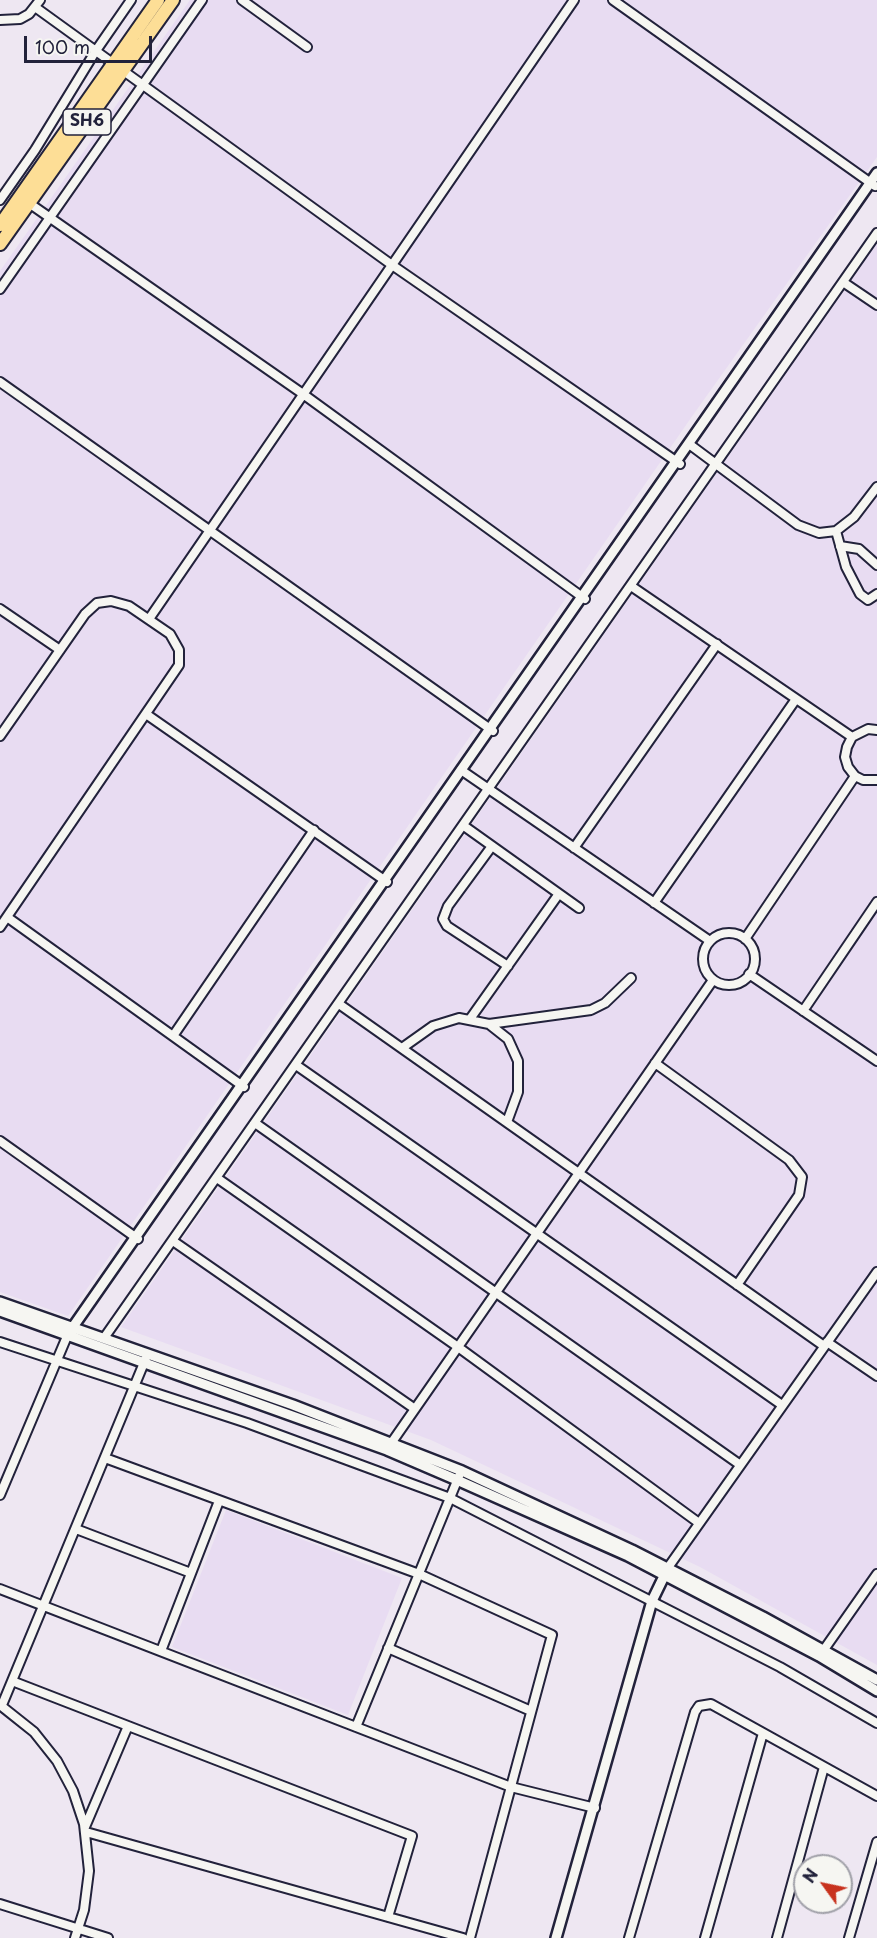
<!DOCTYPE html>
<style>
body{margin:0}
#map{position:relative;width:877px;height:1938px;overflow:hidden;background:#eee7f2;font-family:"Playpen Sans",sans-serif}
canvas{display:block}
.north{position:absolute;left:793px;top:1854px;width:60px;height:60px;box-sizing:border-box;background:#f6f6f2;border:2px solid #a1a1a9;border-radius:50%;rotate:303deg;font-size:16px;font-weight:700;line-height:24px;text-align:center;color:#22223b}
.north::after{content:'';display:block;margin:auto;width:21px;height:27px;background:#c8321e;clip-path:polygon(50% 0,100% 100%,50% 72%,0 100%)}
.scale{position:absolute;left:24px;top:36px;width:128px;height:27px;box-sizing:border-box;border:3px solid #22223b;border-top:0;padding-left:8px;font-size:18px;line-height:21px;white-space:nowrap;color:#22223b;-webkit-text-stroke:4px #f6f6f2;paint-order:stroke}
</style>
<div id="map">
<canvas width="877" height="1938"></canvas>
<div class="north">N</div>
<div class="scale">100 m</div>
</div>
<script>
const ctx = document.querySelector('canvas').getContext('2d');
ctx.lineJoin = 'round';
function paint(path, color) {
  ctx.fillStyle = color;
  ctx.fill(path, 'evenodd');
}
function poly(rows) {
  const path = new Path2D();
  for (const r of rows) {
    if (r.length === 3) {
      path.moveTo(r[0] + r[2], r[1]);
      path.arc(r[0], r[1], r[2], 0, 2 * Math.PI);
      continue;
    }
    path.moveTo(r[0], r[1]);
    for (let i = 2; i < r.length; i += 2) path.lineTo(r[i], r[i + 1]);
  }
  return path;
}
function strokePath(path, color, width, dash) {
  ctx.strokeStyle = color;
  ctx.lineWidth = width;
  ctx.lineCap = dash ? 'butt' : 'round';
  ctx.setLineDash(dash || []);
  ctx.stroke(path);
}
function write(font, color, halo, rows, align = 'center') {
  ctx.font = font + ' "Playpen Sans",sans-serif';
  ctx.lineWidth = 4.5;
  ctx.setLineDash([]);
  ctx.textBaseline = 'middle';
  ctx.strokeStyle = halo;
  ctx.fillStyle = color;
  for (const [text, x, y, turn = 0] of rows) {
    ctx.save();
    ctx.translate(x, y);
    ctx.rotate((+turn || 0) * Math.PI / 180);
    ctx.textAlign = isNaN(turn) ? turn : align;
    if (halo) ctx.strokeText(text, 0, 0);
    ctx.fillText(text, 0, 0);
    ctx.restore();
  }
}
paint(poly([
 [190,0,877,0,877,157,693,415,68,1316,0,1292,0,271],
 [877,243,877,1665,700,1567,431,1440,121,1327],
 [226,1510,402,1578,348,1715,172,1647]
]), '#e8dcf2');
const minor = poly([
 [242,0,307,47],
 [613,0,875,186],
 [35,7,392,265,680,464],
 [0,20,20,19,29,14,40,0],
 [0,200,35,150,95,52,131,0],
 [26,201,303,394,585,599],
 [843,282,877,305],
 [0,289,202,0],
 [0,382,493,731],
 [689,444,798,525,819,533,836,531,854,517,877,487],
 [836,531,846,567,860,594,868,600,877,594],
 [840,546,859,549,877,565],
 [631,586,852,737],
 [0,609,60,650],
 [149,619,574,0],
 [146,714,387,882],
 [877,730,868,729,852,737,847,747,845,757,848,767,855,776,863,780,877,780],
 [0,736,85,614,97,603,111,601,129,606,170,634,179,650,179,665,0,927],
 [461,770,710,941],
 [464,826,579,908],
 [492,846,448,906,443,919,447,926,508,966],
 [574,848,717,644],
 [654,903,796,699],
 [7,917,244,1087],
 [729,959,26],
 [745,939,855,776],
 [749,974,877,1061],
 [339,1004,824,1346],
 [803,1011,877,902],
 [470,1019,558,895],
 [489,1024,591,1010,605,1003,631,978],
 [173,1036,314,830],
 [402,1048,433,1026,459,1018,489,1024,508,1039,518,1061,518,1092,507,1122],
 [655,1063,789,1160,802,1177,799,1195,737,1285],
 [296,1065,782,1405],
 [255,1123,739,1464],
 [0,1141,138,1239],
 [217,1178,458,1347,699,1523],
 [173,1241,415,1409],
 [104,1338,877,233],
 [0,1342,247,1423,450,1498,780,1667,877,1723],
 [827,1342,877,1376],
 [392,1442,713,980],
 [105,1458,419,1574,552,1635,470,1938],
 [0,1495,68,1334],
 [76,1529,191,1573],
 [667,1569,877,1272],
 [0,1589,511,1787,595,1808],
 [388,1648,531,1711],
 [161,1651,219,1501],
 [823,1651,877,1574],
 [12,1681,412,1836,388,1917],
 [0,1705,34,1732,57,1761,73,1791,84,1824,89,1871,84,1910,75,1938],
 [2,1705,146,1358],
 [356,1727,459,1476],
 [85,1827,128,1726],
 [86,1832,463,1938],
 [0,1904,108,1938],
 [629,1938,695,1712,699,1706,711,1704,877,1796],
 [705,1938,763,1733],
 [777,1938,824,1767],
 [849,1938,877,1842]
]);
const tertiary = poly([
 [0,1302,293,1405,462,1471,632,1550,763,1617,877,1680],
 [0,1311,387,1450,457,1480,628,1556,819,1656,877,1691],
 [68,1334,877,173],
 [556,1938,652,1601,667,1570]
]);
const primary = poly([
 [0,225,158,0],
 [0,244,173,0]
]);
strokePath(minor, '#22223b', 12);
strokePath(tertiary, '#22223b', 14);
strokePath(primary, '#22223b', 16);
strokePath(minor, '#f6f6f2', 8);
strokePath(tertiary, '#f6f6f2', 9);
strokePath(primary, '#fdde96', 12);
for (const [x, y, w] of [
 [87,122,48]
]) {
  const box = new Path2D();
  box.roundRect(x - w / 2, y - 13, w, 26, 4.5);
  ctx.fillStyle = '#f6f6f2';
  ctx.fill(box);
  strokePath(box, '#22223b', 1.5);
}
write('bold 16px', '#22223b', null, [
 ["SH6",87,122]
]);
</script>
